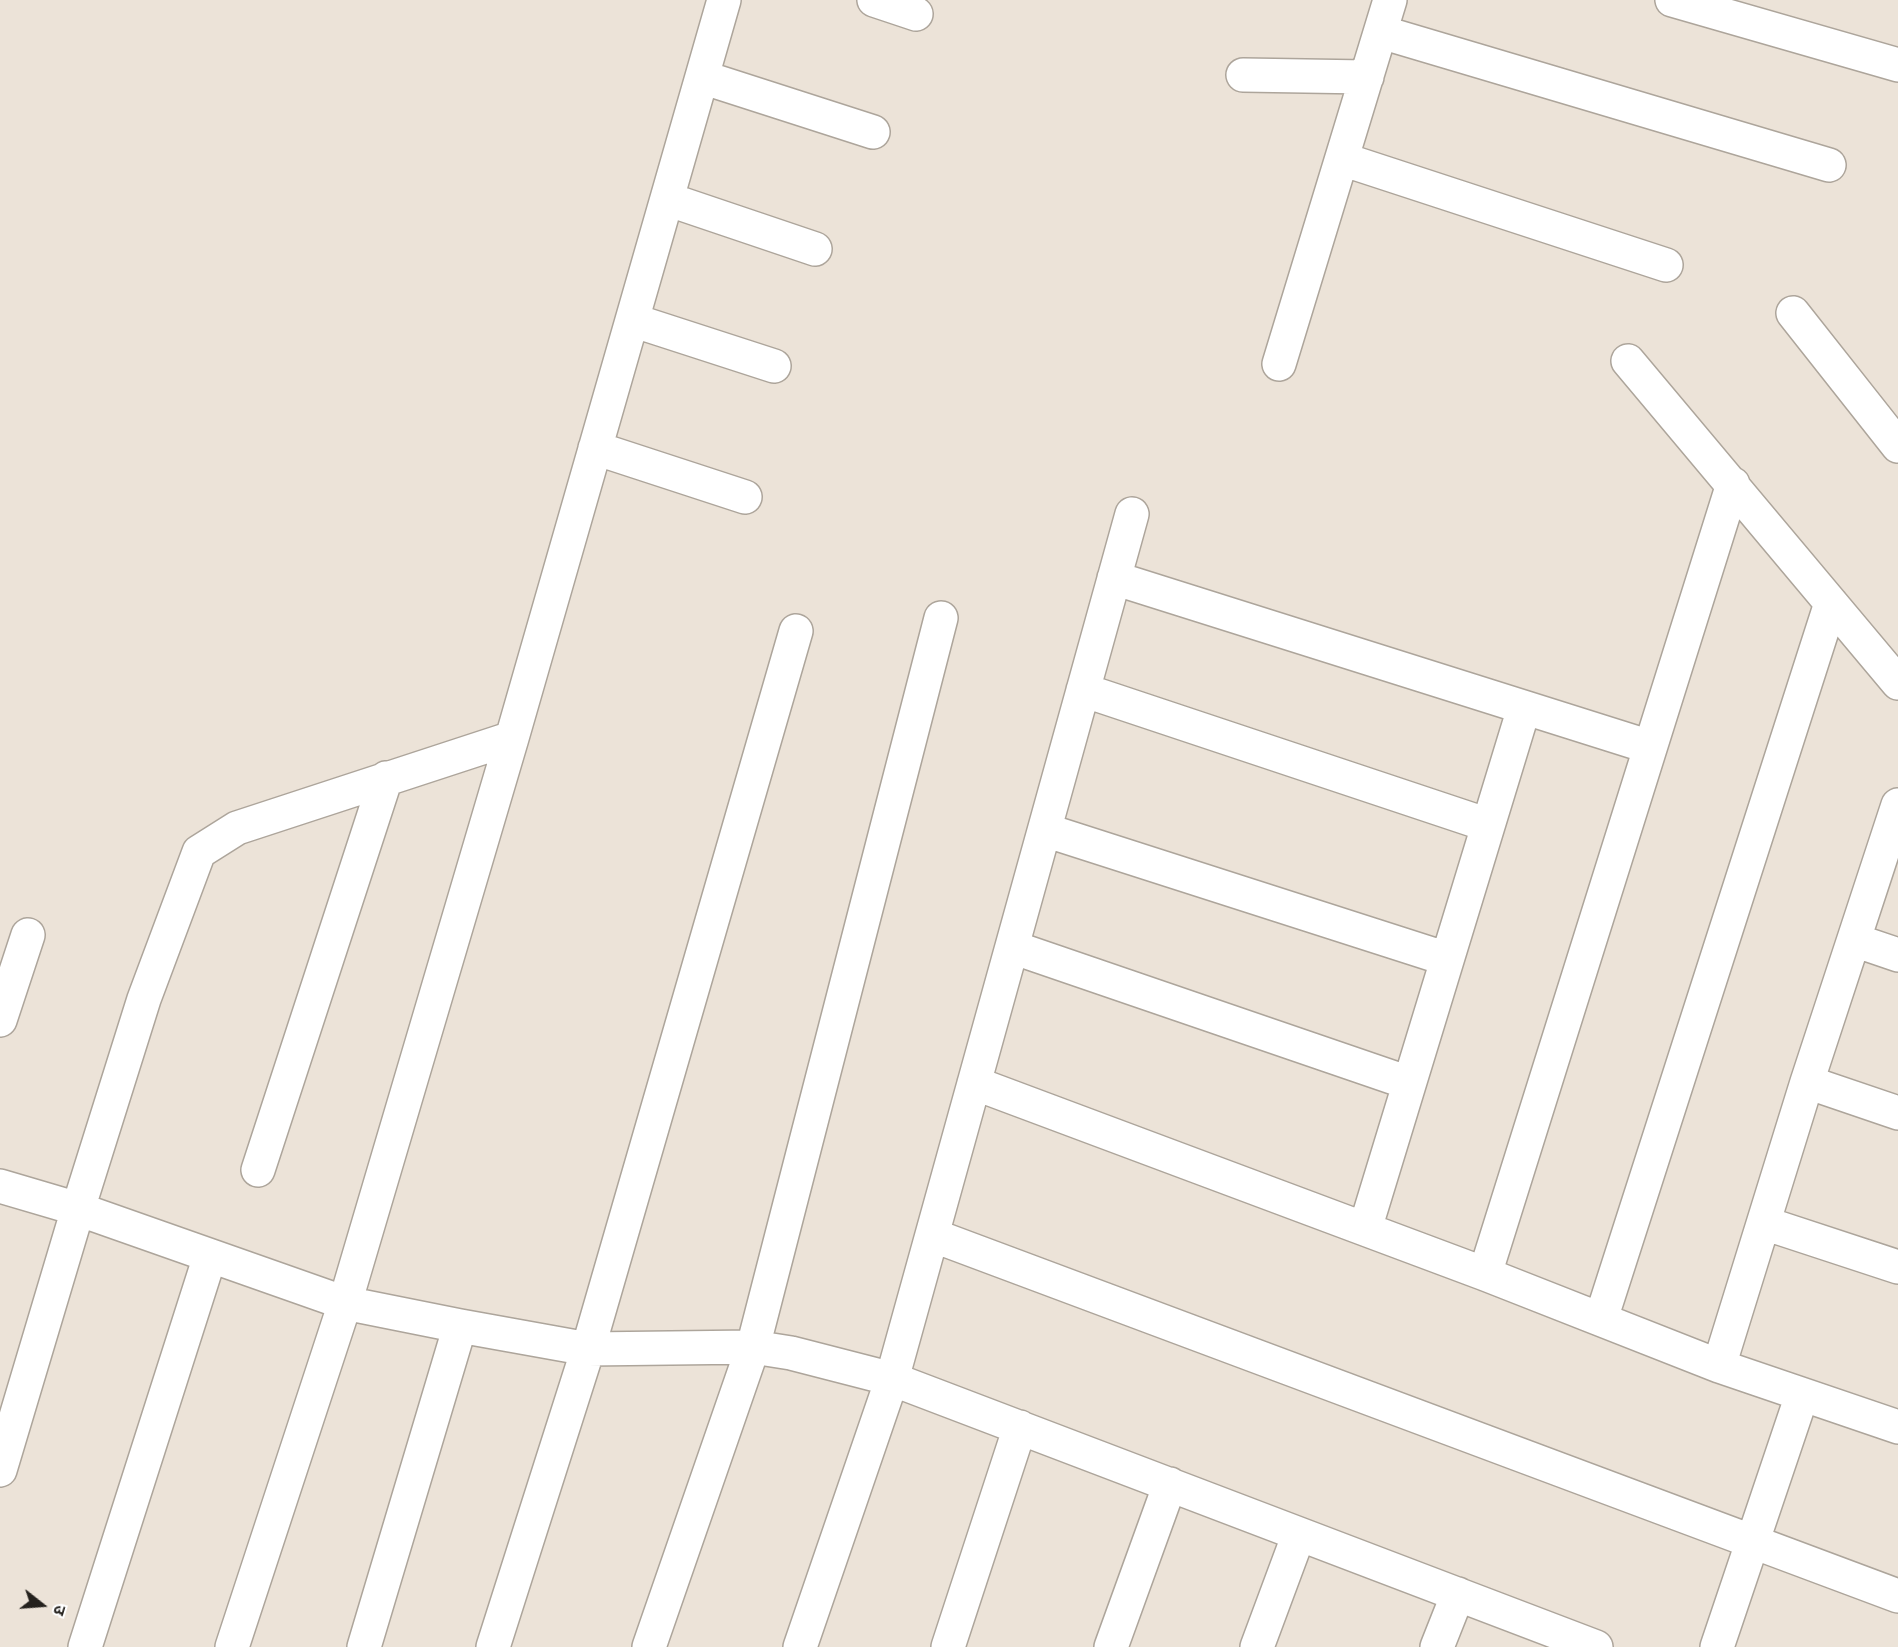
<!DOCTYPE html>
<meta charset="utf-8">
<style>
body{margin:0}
#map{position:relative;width:1898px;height:1647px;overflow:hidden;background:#ece3d8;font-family:"Alegreya Sans","Noto Sans Devanagari",sans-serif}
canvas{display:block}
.north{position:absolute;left:12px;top:1575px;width:60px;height:60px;-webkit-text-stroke:4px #fff;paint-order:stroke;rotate:107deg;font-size:16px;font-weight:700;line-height:24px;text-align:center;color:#24211d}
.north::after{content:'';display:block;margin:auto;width:21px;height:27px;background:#24211d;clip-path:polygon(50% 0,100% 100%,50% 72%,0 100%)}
</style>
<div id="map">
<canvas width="1898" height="1647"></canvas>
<div class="north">उ</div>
</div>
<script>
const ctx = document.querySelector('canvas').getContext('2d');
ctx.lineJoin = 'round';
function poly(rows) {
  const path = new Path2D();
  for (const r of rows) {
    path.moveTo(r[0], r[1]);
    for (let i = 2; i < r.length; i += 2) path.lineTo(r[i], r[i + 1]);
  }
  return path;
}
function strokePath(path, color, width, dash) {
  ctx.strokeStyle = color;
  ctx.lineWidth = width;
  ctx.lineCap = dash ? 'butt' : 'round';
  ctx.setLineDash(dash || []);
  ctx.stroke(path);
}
const minor = poly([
 [874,0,916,14],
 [1672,0,1898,65],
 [1381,32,1829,165],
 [1243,75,1367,77],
 [702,77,873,132],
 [1342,159,1666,265],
 [667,199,815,249],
 [1793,313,1898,446],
 [632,320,774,366],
 [1628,361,1898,683],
 [1279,364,1390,0],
 [595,448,745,497],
 [1114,578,1650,747],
 [1083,690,1488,825],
 [1045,830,1447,959],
 [1854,940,1898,955],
 [1012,947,1409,1083],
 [0,1020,28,935],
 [1807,1082,1898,1113],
 [974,1083,1485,1274,1719,1366,1898,1427],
 [258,1170,386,778],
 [0,1186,78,1209,345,1303,460,1326,588,1349,753,1347,791,1353,892,1379,1596,1647],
 [1764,1223,1898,1267],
 [1365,1229,1524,708],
 [932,1235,1898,1596],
 [1485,1274,1733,484],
 [1601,1319,1831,603],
 [1719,1366,1807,1082,1898,805],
 [0,1470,78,1209,144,999,199,852,237,828,512,738],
 [85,1647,210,1256],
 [232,1647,345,1303,512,738,724,0],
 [364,1647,460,1326],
 [493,1647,588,1349,796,631],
 [649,1647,753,1347,941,618],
 [800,1647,892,1379,1132,514],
 [948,1647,1020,1427],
 [1111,1647,1170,1484],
 [1257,1647,1299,1534],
 [1437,1647,1458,1594],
 [1717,1647,1802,1395]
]);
strokePath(minor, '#ada59b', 36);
strokePath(minor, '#fff', 33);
</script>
